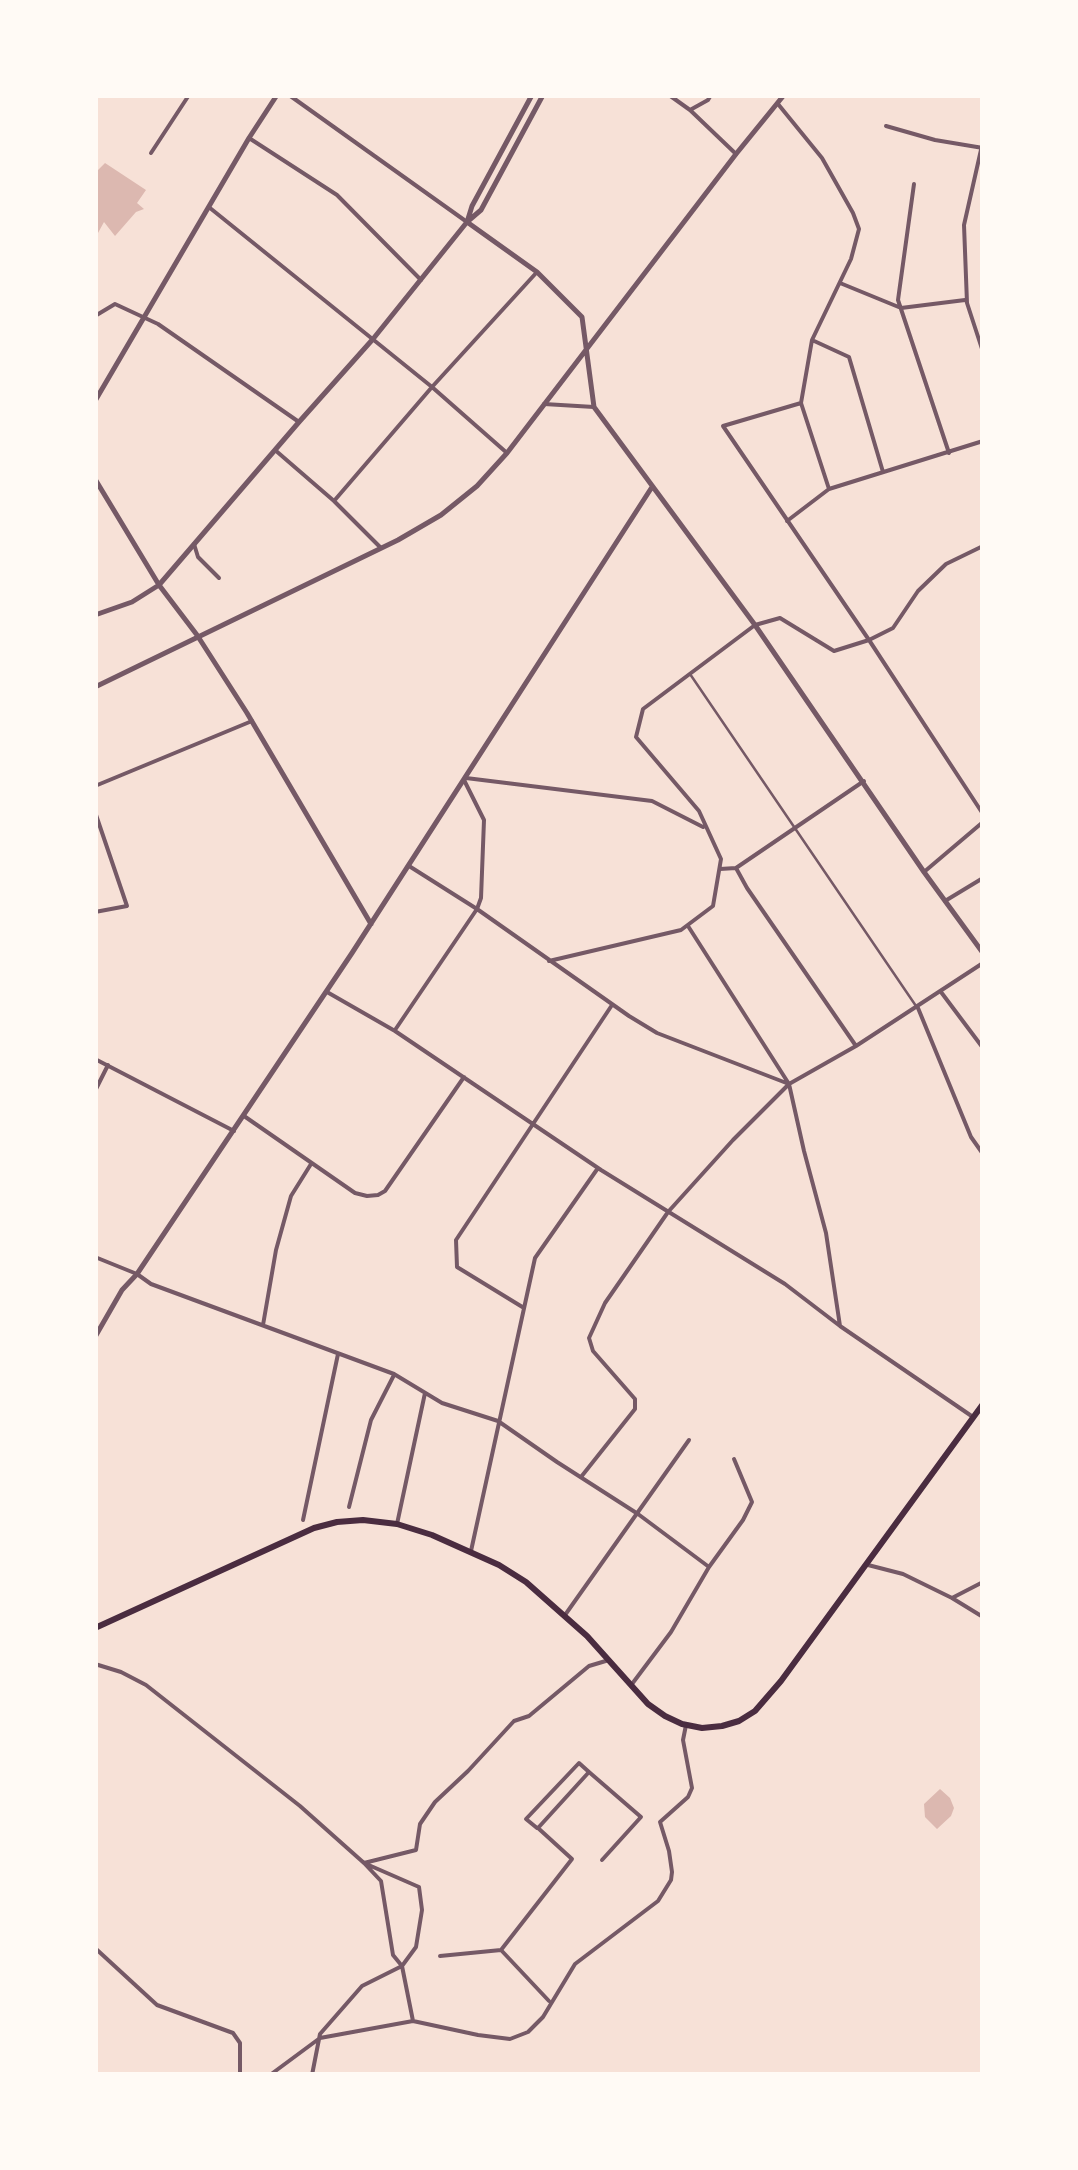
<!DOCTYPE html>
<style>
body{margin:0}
#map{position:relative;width:1078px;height:2170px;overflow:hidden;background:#f7e1d7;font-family:"Sofia Sans Condensed",sans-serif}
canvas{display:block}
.frame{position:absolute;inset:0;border:98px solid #fffaf5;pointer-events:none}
</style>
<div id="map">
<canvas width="1078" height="2170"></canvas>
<div class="frame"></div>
</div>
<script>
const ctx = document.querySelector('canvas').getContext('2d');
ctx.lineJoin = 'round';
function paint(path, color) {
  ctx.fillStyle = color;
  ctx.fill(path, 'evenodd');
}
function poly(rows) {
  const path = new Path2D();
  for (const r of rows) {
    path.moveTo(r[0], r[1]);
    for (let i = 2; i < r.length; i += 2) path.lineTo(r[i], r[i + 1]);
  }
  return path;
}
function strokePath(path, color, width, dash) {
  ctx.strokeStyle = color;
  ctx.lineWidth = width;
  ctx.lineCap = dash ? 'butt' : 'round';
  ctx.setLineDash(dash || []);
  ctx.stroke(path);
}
paint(poly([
 [105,163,146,190,137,203,144,209,136,212,115,236,104,222,98,233,95,231,95,173],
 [940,1789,950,1798,954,1808,951,1816,937,1829,925,1817,924,1804]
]), '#dcb8b0');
strokePath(poly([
 [690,674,916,1006]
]), '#755966', 2.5);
strokePath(poly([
 [289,95,467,222],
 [669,95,690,110,736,154],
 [778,104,822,158,853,213,859,229,851,259,812,340,801,403,723,426,869,640,983,814],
 [690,110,708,100,711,95],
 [886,126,935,140,983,148],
 [249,138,337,195,421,280],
 [983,141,964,225,967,303,983,352],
 [151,153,189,95],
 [914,184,898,300,949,453],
 [210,208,432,387,507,453],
 [840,283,901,308,965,300],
 [95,316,115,304,158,324,299,422],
 [812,340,849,357,883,472],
 [801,403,829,489],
 [544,404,594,407],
 [275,450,334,501,381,548],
 [334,501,432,387,537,272],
 [787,521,829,489,983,441],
 [194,544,198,557,219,578],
 [466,778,652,801,703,827],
 [95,786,252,721],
 [95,812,127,906,95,912],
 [409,866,477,909,629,1016,657,1033,789,1084],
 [736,868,864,781],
 [720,869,736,868,747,888,856,1046],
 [924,872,983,822],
 [945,901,983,878],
 [688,926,789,1084,804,1151,826,1233,840,1326],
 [549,961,681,930,713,906,721,859,699,811,636,737,643,709,755,625,780,618,834,651,869,640,893,628,918,591,946,564,983,546],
 [327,992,395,1031,601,1170,785,1284,840,1326,973,1417],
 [941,992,983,1048],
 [918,1008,971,1137,983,1154],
 [395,1030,477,909,481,898,484,820,464,780],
 [95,1059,234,1131],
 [95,1091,108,1065],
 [244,1116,355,1193,367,1196,378,1195,385,1191,464,1077],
 [95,1257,137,1274,151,1284,394,1374,442,1403,498,1421,557,1462,638,1514,709,1567],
 [524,1308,457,1267,456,1240,612,1005],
 [263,1325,276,1250,291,1196,311,1164],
 [581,1477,635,1409,635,1399,593,1351,589,1338,605,1303,668,1212,733,1140,789,1084,856,1046,983,963],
 [349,1507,371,1420,394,1375],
 [303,1520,338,1354],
 [397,1524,425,1393],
 [471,1551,535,1258,598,1168],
 [868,1565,903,1574,952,1598,983,1582],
 [952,1598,983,1617],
 [565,1615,689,1440],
 [95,1664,121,1672,146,1685,300,1806,364,1863,419,1887,422,1910,416,1947,402,1966,362,1986,320,2034,312,2075],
 [632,1684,671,1632,709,1567,743,1520,752,1502,734,1459],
 [537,1828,526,1819,579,1763,589,1772],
 [95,1948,157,2005,233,2033,240,2043,240,2075],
 [501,1950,549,2001],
 [440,1956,501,1950,572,1859,538,1828,589,1772,641,1817,602,1860],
 [413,2021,402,1966,393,1955,381,1881,364,1863,416,1850,420,1824,435,1802,468,1771,514,1721,529,1716,589,1666,609,1660],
 [270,2075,320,2038,413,2021,478,2035,510,2039,528,2032,543,2017,575,1964,658,1901,671,1880,672,1872,669,1851,660,1822,688,1797,692,1788,683,1740,686,1725]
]), '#755966', 4);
strokePath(poly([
 [468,219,472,206,532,95],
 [467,222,537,272,582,317,594,407,755,625,924,872,983,953],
 [95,401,249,138,277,95],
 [95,479,159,585,197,635,247,713,371,924],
 [95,615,132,602,159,585,299,422,373,339,467,222,481,210,543,95],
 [95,687,398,540,441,515,477,486,507,453,736,154,784,95],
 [95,1337,122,1290,137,1274,352,953,652,487]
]), '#755966', 5);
strokePath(poly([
 [95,1628,314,1528,337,1522,363,1520,397,1524,432,1535,499,1565,526,1582,587,1636,648,1704,665,1716,682,1724,702,1728,722,1726,739,1721,755,1711,781,1681,983,1404]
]), '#4a2c40', 6);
</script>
